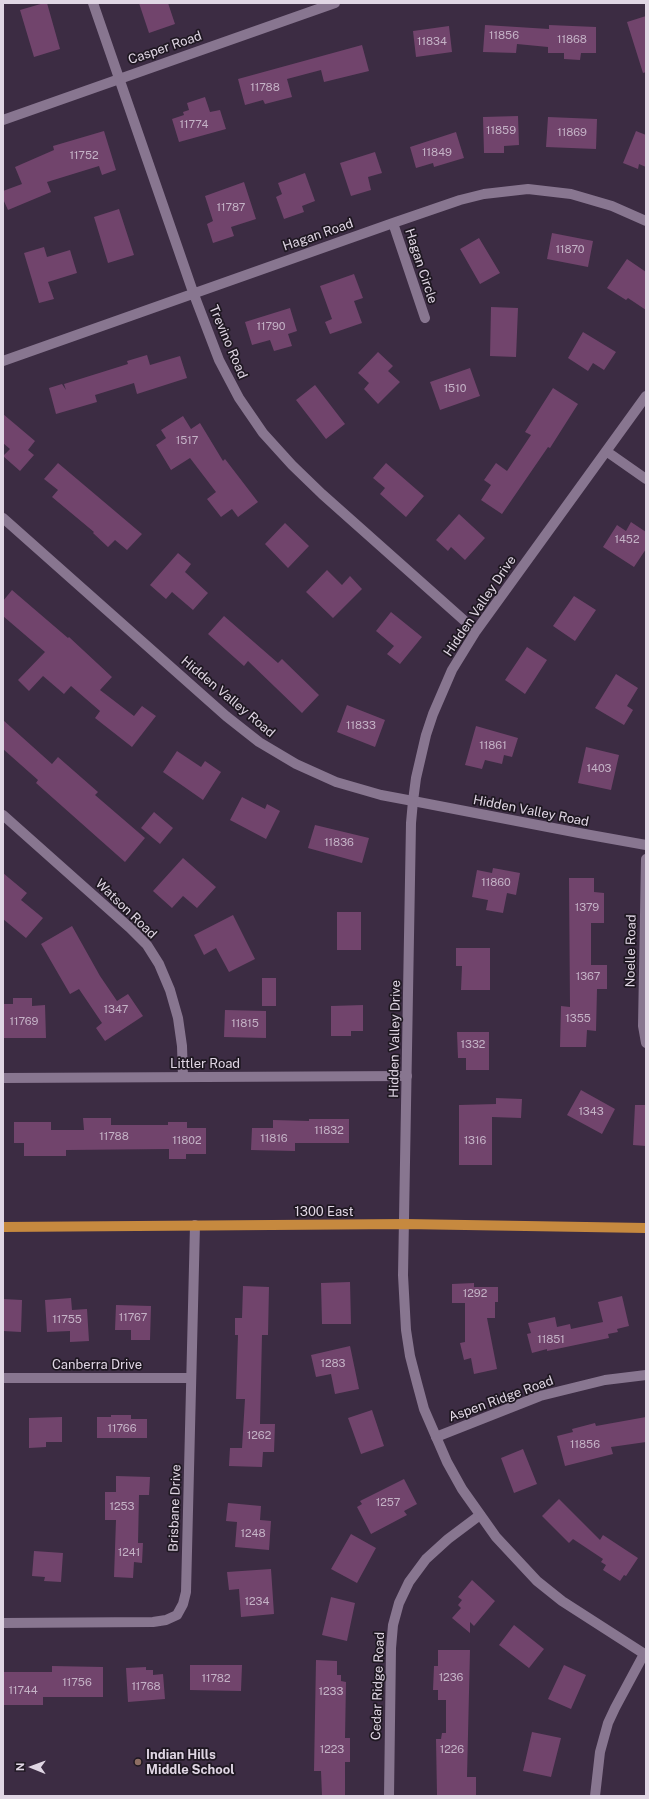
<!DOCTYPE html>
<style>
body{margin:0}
#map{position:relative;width:649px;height:1799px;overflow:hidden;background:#3c2c43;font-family:"Public Sans",sans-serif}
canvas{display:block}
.frame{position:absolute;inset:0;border:4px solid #e0d6e4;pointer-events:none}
.north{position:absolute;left:12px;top:1747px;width:40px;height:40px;-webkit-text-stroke:3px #1f1822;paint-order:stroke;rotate:271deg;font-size:11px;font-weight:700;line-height:16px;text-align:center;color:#e0d6e4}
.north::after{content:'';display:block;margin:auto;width:14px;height:18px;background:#e0d6e4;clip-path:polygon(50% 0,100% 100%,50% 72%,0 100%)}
</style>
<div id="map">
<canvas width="649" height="1799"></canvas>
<div class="frame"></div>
<div class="north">N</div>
</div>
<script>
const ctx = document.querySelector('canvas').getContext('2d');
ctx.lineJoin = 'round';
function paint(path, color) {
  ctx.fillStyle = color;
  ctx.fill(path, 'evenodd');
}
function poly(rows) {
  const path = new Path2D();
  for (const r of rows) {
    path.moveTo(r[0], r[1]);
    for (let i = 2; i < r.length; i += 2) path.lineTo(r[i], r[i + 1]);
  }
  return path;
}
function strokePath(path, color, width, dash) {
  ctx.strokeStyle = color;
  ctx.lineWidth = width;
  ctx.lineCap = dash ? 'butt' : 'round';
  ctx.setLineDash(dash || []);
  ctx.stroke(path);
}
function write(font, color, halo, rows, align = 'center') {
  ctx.font = font + ' "Public Sans",sans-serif';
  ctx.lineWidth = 3.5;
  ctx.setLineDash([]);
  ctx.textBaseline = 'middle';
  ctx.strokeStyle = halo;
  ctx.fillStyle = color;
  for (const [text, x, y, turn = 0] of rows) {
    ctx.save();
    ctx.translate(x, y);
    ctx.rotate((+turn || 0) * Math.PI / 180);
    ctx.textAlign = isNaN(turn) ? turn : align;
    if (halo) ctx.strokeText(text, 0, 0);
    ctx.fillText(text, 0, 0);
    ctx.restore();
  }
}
paint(poly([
 [44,3,47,3,60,49,34,57,20,10],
 [139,3,168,3,175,24,149,33],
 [646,16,646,72,643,73,627,22],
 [485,25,549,29,549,25,596,27,596,53,581,53,580,60,564,59,564,53,548,53,548,47,517,44,516,53,483,52],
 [449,26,452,52,416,57,413,31],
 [362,45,369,71,324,82,321,70,287,79,292,97,265,104,263,100,245,105,238,79],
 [205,97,210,112,220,110,226,129,179,142,172,119,184,115,183,112,189,110,187,103],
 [518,116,519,145,504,146,504,153,484,153,483,117],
 [548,117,597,119,596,149,546,147],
 [104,131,116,170,102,175,99,166,47,182,51,192,8,210,3,199,3,191,22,184,15,167,54,150,53,146],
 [636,131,646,135,646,167,639,164,638,169,623,163],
 [456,132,464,158,434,167,433,163,416,168,410,147],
 [375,152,382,173,368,177,371,190,351,196,340,163],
 [305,173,315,201,302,206,304,212,284,219,276,197,282,194,278,183],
 [244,182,256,219,231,227,234,236,213,243,207,224,213,221,205,196],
 [119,209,134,255,108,263,94,217],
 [552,233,593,241,588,267,547,259],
 [479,238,500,273,480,284,460,249],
 [44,247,47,257,70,250,77,273,48,282,54,299,39,303,24,253],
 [627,259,646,272,646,310,628,298,626,300,607,288],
 [354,274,363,298,354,301,362,323,330,334,325,322,332,319,320,286],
 [491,307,518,308,516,357,490,356],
 [290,308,297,331,288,334,292,346,274,351,270,340,252,345,245,322],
 [583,332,616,352,604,370,593,363,588,371,568,358],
 [378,352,393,366,388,371,400,382,378,404,364,389,369,383,358,373],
 [147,355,150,365,180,356,187,378,137,394,134,383,95,395,97,402,56,414,49,388,62,384,66,390,64,384,128,364,127,361],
 [470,368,480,396,440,410,430,382],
 [315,385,345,424,326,439,296,400],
 [553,388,578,404,550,448,548,447,502,514,481,500,491,485,484,480,496,463,507,471,531,435,525,432],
 [3,414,35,441,28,450,34,455,20,471,3,456,10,449,3,443],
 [183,416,191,429,200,423,223,461,225,459,258,502,238,517,232,509,221,517,207,499,216,492,190,458,171,470,156,445,166,438,161,430],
 [58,463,142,534,127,550,115,540,108,547,93,533,94,532,52,497,58,490,44,479],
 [386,463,424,496,406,517,380,494,385,488,373,478],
 [459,514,485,538,465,560,451,547,448,551,436,540],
 [631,522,646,532,646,549,634,567,603,547,617,525,626,531],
 [285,523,309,546,288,568,265,544],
 [178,553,191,564,185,572,208,593,193,610,172,592,166,599,150,585],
 [327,570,342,585,350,576,362,589,333,618,306,592],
 [12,590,68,638,69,637,112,677,100,690,134,716,142,706,156,716,132,747,95,718,100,711,71,686,64,694,43,676,29,691,18,680,45,652,3,616,3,601],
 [574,596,596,610,575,641,553,626],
 [391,612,422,637,400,664,387,654,394,646,376,631],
 [224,616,278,663,282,659,319,695,302,713,248,661,244,666,208,634],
 [527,647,547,660,525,694,505,680],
 [616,674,638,688,627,706,633,710,624,725,595,708],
 [347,705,385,720,375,747,337,732],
 [3,720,52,764,58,757,98,792,95,795,145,838,125,862,36,783,38,780,3,749],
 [476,726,518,738,512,757,504,755,502,764,485,760,482,769,465,765],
 [586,747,619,755,611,790,578,783],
 [177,751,201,767,205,761,221,772,203,800,163,772],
 [242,797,265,809,267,804,280,811,266,839,230,820],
 [154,812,173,828,160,844,141,828],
 [315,825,369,838,362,863,308,848],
 [183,858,216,887,197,908,183,896,172,908,153,891],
 [493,868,520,873,516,895,507,893,503,913,486,910,488,900,472,897,477,870,492,873],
 [3,873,27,893,21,900,43,918,26,938,3,919],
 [569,878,594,878,594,892,604,893,604,923,591,923,591,965,607,965,607,989,597,989,596,1031,587,1030,586,1047,560,1047,561,1006,570,1007],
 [337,912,361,912,361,950,337,950],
 [233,915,255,959,229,972,216,948,204,955,194,935],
 [72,926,100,976,117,1001,128,994,143,1016,105,1041,96,1028,102,1023,79,989,70,994,41,944],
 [456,948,490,948,490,990,461,990,462,966,456,966],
 [262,978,276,978,276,1006,262,1006],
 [13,998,32,998,32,1006,45,1005,46,1038,3,1038,3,1004,13,1004],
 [363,1005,363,1031,351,1031,351,1036,331,1036,331,1006],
 [225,1010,266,1011,266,1038,224,1037],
 [457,1032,489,1032,489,1070,466,1070,466,1058,458,1058],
 [581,1090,615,1109,602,1134,567,1115],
 [496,1098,522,1099,521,1118,492,1117,492,1165,459,1165,459,1105,496,1104],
 [635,1105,646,1105,646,1146,633,1145],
 [83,1118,111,1118,111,1125,168,1125,168,1122,187,1122,187,1128,206,1128,206,1154,186,1154,186,1159,169,1159,169,1149,66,1150,66,1156,24,1156,24,1143,14,1143,14,1122,51,1122,51,1130,84,1130],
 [309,1119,349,1119,349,1143,295,1143,295,1151,251,1150,252,1128,273,1128,273,1120,309,1121],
 [350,1282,351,1324,322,1324,321,1283],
 [474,1283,474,1287,498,1287,498,1302,495,1302,495,1318,487,1318,497,1369,474,1374,471,1358,464,1360,460,1343,465,1342,465,1303,452,1303,452,1284],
 [243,1286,269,1287,268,1335,262,1335,260,1424,275,1424,274,1452,263,1452,262,1467,229,1466,230,1448,242,1448,245,1399,236,1399,238,1335,235,1335,235,1318,242,1318],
 [622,1296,629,1326,617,1329,618,1332,608,1334,609,1338,547,1351,547,1349,532,1353,527,1334,531,1333,528,1323,555,1317,557,1327,570,1324,571,1329,603,1322,598,1302],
 [71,1298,72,1310,87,1309,89,1341,70,1342,70,1331,47,1332,45,1300],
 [3,1299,22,1300,21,1332,3,1331],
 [116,1305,151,1306,150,1340,131,1340,131,1330,115,1330],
 [350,1346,359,1389,335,1394,331,1374,316,1377,311,1355],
 [372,1410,384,1446,361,1454,348,1418],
 [111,1415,131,1415,131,1419,147,1419,147,1438,97,1438,97,1417,111,1417],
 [62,1417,62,1442,46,1442,46,1447,29,1448,29,1418],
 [646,1417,646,1442,611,1447,613,1454,565,1466,557,1436,573,1432,572,1429,595,1423,596,1426],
 [523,1449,537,1484,514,1493,501,1458],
 [116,1476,150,1477,149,1495,139,1495,138,1543,143,1543,142,1563,134,1562,133,1578,114,1577,116,1520,105,1520,105,1492,116,1492],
 [404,1479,417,1504,404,1511,407,1515,371,1534,357,1507,362,1504,360,1501],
 [559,1499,600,1540,603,1535,638,1558,626,1576,624,1575,620,1581,603,1570,606,1565,601,1562,603,1559,573,1539,569,1543,542,1516],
 [228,1503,261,1506,260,1520,271,1521,269,1550,235,1547,237,1522,226,1521],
 [351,1534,376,1548,357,1583,331,1569],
 [34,1551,63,1553,61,1582,44,1581,45,1577,32,1576],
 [271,1569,274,1614,241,1617,239,1589,229,1590,227,1572],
 [472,1580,495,1601,474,1626,470,1622,470,1633,452,1618,461,1608,458,1605,462,1600,458,1597],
 [331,1597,355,1603,347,1641,322,1635],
 [514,1625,544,1649,529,1668,499,1645],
 [438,1650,470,1650,467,1777,476,1777,476,1796,437,1795,436,1739,441,1739,442,1733,446,1733,446,1700,438,1700,438,1690,433,1690,434,1666,438,1666],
 [316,1660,337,1661,337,1675,341,1675,341,1681,346,1682,345,1738,350,1738,350,1762,345,1762,345,1796,322,1796,321,1771,314,1771],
 [190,1665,242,1665,241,1691,190,1690],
 [564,1665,586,1675,571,1709,548,1699],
 [52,1666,103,1667,103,1697,43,1697,43,1705,3,1705,3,1672,52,1672],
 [146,1667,146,1670,153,1670,153,1675,163,1674,165,1699,128,1702,126,1668],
 [532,1732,561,1738,551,1777,523,1771]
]), '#71446c');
strokePath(poly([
 [93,3,193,292,219,360,239,398,263,433,292,465,322,494,476,631],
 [3,120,335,3],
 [393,223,425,318],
 [3,361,393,223,460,200,484,194,528,189,571,194,612,206,646,221],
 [646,396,476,631,452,670,433,714,426,735,416,778,413,801,579,833,646,845],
 [606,451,646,479],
 [3,815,130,928,147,945,159,964,170,990,178,1018,182,1046,183,1077],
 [646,859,643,1026,646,1043],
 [3,1078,407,1076],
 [3,1378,191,1378],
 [436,1437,540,1396,605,1380,646,1375],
 [3,1623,153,1622,166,1620,177,1615,183,1604,186,1592,195,1225],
 [389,1796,391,1648,393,1625,399,1603,409,1582,426,1559,448,1539,480,1515],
 [595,1796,600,1752,608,1723,615,1708,644,1654]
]), '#887690', 10);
strokePath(poly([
 [3,518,226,716,259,742,296,764,336,782,381,795,413,801,411,823,403,1275,406,1330,410,1356,417,1383,424,1409,447,1462,462,1489,496,1537,537,1581,562,1601,646,1655]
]), '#887690', 10);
strokePath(poly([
 [3,1227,405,1224,646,1228]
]), '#c6893f', 10);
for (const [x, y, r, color] of [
 [138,1762,4,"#8d6e63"]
]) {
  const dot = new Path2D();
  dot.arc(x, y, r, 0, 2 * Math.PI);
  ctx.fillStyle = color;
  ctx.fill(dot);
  strokePath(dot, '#1f1822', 1.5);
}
write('11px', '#c4b2c6', null, [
 ["11856",504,36],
 ["11868",572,40],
 ["11834",432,42],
 ["11788",265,88],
 ["11774",194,125],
 ["11859",501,131],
 ["11869",572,133],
 ["11849",437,153],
 ["11752",84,156],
 ["11787",231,208],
 ["11870",570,250],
 ["11790",271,327],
 ["1510",455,389],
 ["1517",187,441],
 ["1452",627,540],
 ["11833",361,726],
 ["11861",493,746],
 ["1403",599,769],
 ["11836",339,843],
 ["11860",496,883],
 ["1379",587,908],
 ["1367",588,977],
 ["1347",116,1010],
 ["1355",578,1019],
 ["11769",24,1022],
 ["11815",245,1024],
 ["1332",473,1045],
 ["1343",591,1112],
 ["11832",329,1131],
 ["11788",114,1137],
 ["11816",274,1139],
 ["11802",187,1141],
 ["1316",475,1141],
 ["1292",475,1294],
 ["11767",133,1318],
 ["11755",67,1320],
 ["11851",551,1340],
 ["1283",333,1364],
 ["11766",122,1429],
 ["1262",259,1436],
 ["11856",585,1445],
 ["1257",388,1503],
 ["1253",122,1507],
 ["1248",253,1534],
 ["1241",129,1553],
 ["1234",257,1602],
 ["1236",451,1678],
 ["11782",216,1679],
 ["11756",77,1683],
 ["11768",146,1687],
 ["11744",23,1691],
 ["1233",331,1692],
 ["1223",332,1750],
 ["1226",452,1750]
]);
write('13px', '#e0d6e4', '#1f1822', [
 ["Casper Road",165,48,-19],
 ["Hagan Road",318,235,-19],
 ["Hagan Circle",421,266,72],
 ["Trevino Road",228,342,67],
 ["Hidden Valley Drive",480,606,-56],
 ["Hidden Valley Road",228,697,40],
 ["Hidden Valley Road",531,811,11],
 ["Watson Road",126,909,44],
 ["Noelle Road",631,951,-89],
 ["Hidden Valley Drive",395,1039,-89],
 ["Littler Road",205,1064],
 ["1300 East",324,1212],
 ["Canberra Drive",97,1365],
 ["Aspen Ridge Road",501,1399,-20],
 ["Brisbane Drive",175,1508,-88],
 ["Cedar Ridge Road",378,1686,-88]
]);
write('bold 13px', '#e0d6e4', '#1f1822', [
 ["Indian Hills",146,1755],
 ["Middle School",146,1770]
], 'left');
</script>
